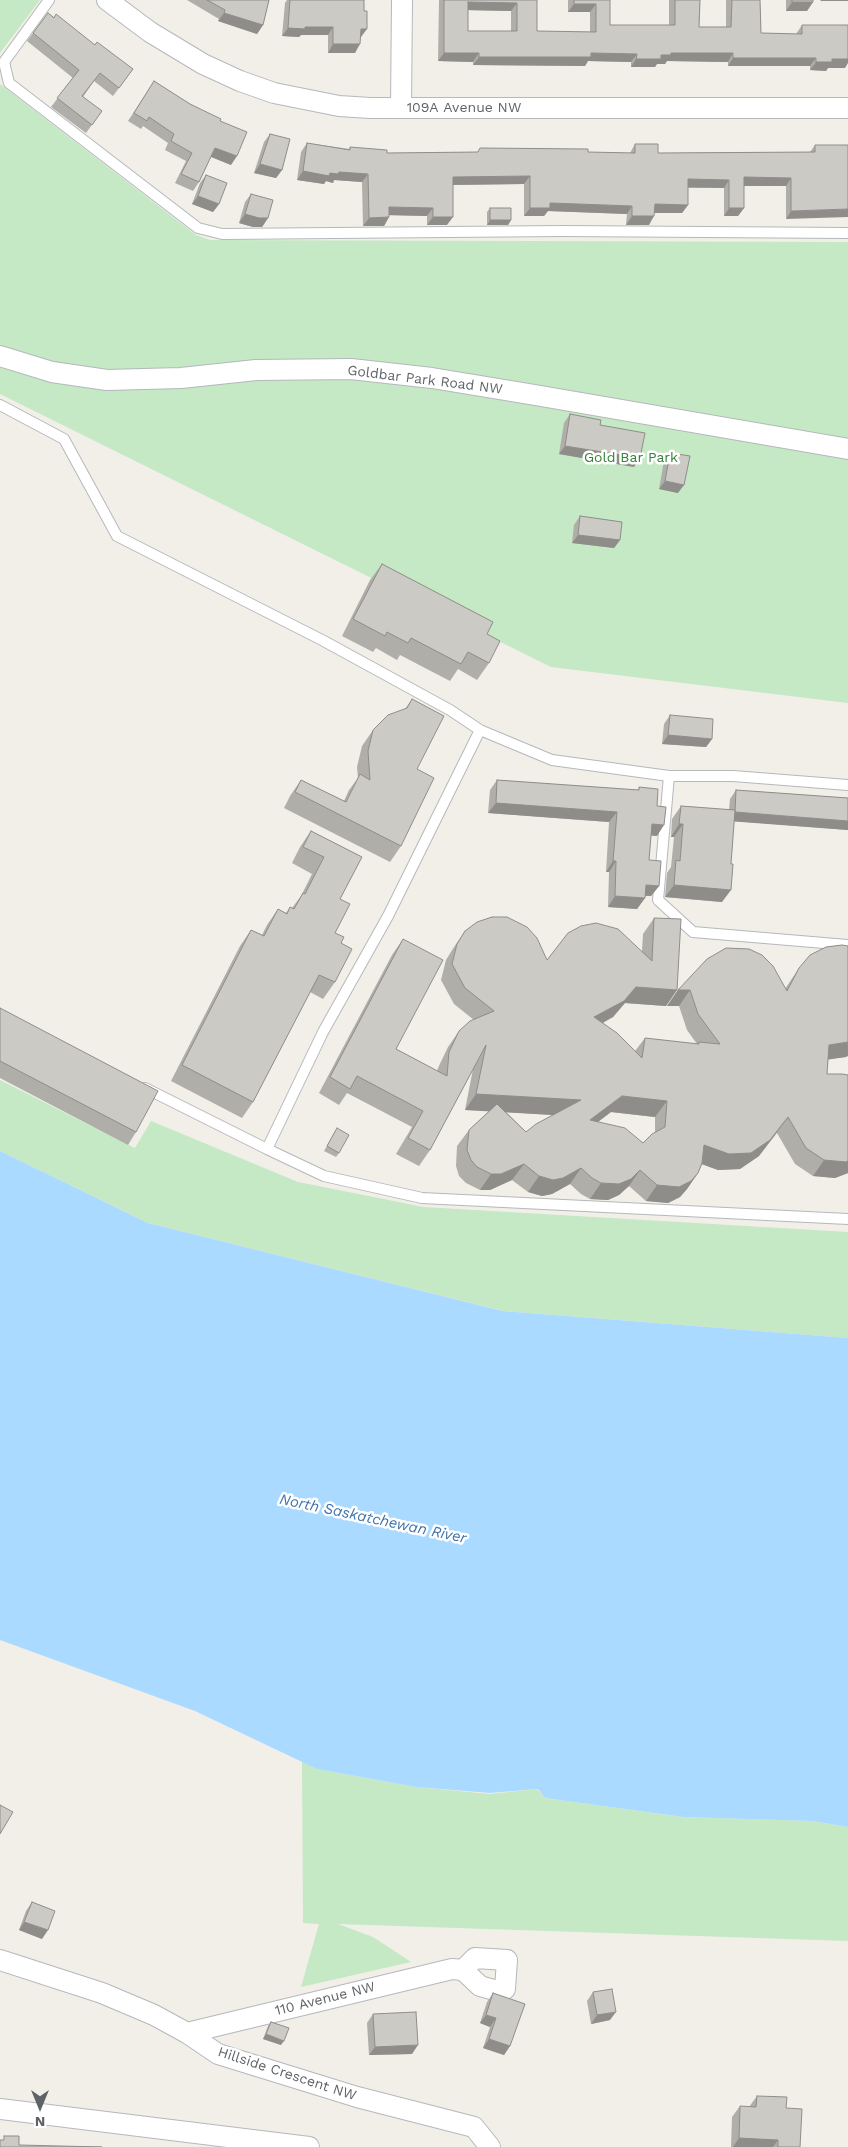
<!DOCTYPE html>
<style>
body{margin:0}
#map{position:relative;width:848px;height:2147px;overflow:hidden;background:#f1efe8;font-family:"Work Sans",sans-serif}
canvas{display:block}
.north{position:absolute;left:15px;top:2082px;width:50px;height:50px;-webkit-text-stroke:4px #fff;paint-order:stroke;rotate:180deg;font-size:14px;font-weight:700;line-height:20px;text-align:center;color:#5f6368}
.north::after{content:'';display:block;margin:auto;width:18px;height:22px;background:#5f6368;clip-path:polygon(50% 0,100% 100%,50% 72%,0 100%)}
</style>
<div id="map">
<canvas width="848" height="2147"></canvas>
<div class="north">N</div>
</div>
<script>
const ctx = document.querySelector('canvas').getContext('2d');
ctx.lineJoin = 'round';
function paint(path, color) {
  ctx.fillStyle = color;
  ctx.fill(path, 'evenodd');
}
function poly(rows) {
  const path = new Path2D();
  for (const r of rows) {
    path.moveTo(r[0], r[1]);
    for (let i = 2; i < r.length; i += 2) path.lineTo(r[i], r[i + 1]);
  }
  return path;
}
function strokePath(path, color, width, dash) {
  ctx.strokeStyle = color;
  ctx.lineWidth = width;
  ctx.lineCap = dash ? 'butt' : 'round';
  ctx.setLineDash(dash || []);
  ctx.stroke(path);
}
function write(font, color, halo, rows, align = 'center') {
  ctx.font = font + ' "Work Sans",sans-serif';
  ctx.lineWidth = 5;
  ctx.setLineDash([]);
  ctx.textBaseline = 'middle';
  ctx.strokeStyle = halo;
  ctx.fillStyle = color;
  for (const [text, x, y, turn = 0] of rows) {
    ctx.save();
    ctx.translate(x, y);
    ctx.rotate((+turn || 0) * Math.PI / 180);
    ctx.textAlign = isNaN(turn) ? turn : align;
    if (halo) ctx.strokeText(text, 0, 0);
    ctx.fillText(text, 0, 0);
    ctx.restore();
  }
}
paint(poly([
 [0,0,40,0,0,53],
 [0,84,196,235,210,240,848,242,848,703,551,667,0,394],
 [0,1080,135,1148,151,1121,298,1182,424,1207,848,1232,848,1338,504,1311,148,1223,0,1151],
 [302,1761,317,1769,416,1787,490,1794,537,1789,544,1797,552,1799,682,1817,811,1821,848,1827,848,1941,338,1924,373,1937,411,1962,301,1987,319,1924,303,1923]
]), '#c5e8c5');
paint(poly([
 [0,1151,148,1223,503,1311,848,1338,848,1827,812,1821,683,1817,552,1799,544,1797,538,1789,490,1793,416,1787,317,1769,195,1711,0,1640]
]), '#aadaff');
const lane = poly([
 [49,0,4,62,9,83,198,228,222,234,562,231,848,233],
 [0,405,64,439,117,536,322,640,450,710,480,730,552,760,669,776,733,776,848,785],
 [480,730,388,916,323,1032,267,1149,324,1176,422,1198,848,1219],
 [669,776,658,900,693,932,848,945],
 [145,1088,267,1149]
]);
const street = poly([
 [107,0,150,32,203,64,240,81,274,93,339,106,370,108,848,108],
 [401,108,402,0],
 [0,356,52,372,107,380,181,378,256,370,351,369,432,378,535,395,848,449],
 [0,1960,102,1993,154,2015,187,2033,218,2054,357,2097,474,2127,490,2147],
 [187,2033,452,1969,463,1970,480,1986,494,1990,505,1989,507,1960,475,1958,463,1970],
 [0,2109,309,2147]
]);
strokePath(lane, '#b5b8bc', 12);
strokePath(street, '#b5b8bc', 22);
strokePath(lane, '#fff', 10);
strokePath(street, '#fff', 20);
paint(poly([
 [187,0,269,0,263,25,257,34,218,21,219,19],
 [287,0,364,0,361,37,355,53,328,53,328,35,301,35,299,37,282,36,285,3],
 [439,0,537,0,537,31,590,32,590,12,568,12,568,0,610,0,610,25,669,25,669,0,700,0,699,27,726,27,726,0,760,0,761,33,796,34,802,25,845,68,828,68,826,71,810,70,810,66,728,66,728,62,667,61,665,64,657,64,655,67,631,67,631,62,588,61,585,66,473,65,473,62,438,61],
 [468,10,511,11,511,31,468,31],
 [786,0,813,0,813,2,807,11,786,11],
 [48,13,95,45,133,69,113,96,94,81,83,97,102,111,86,133,51,107,73,78,27,41],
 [154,81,190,104,220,121,231,165,211,157,199,182,193,191,175,183,186,161,165,150,168,143,143,126,141,129,128,121],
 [270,134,282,170,276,178,254,173,264,142],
 [307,143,349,149,350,147,387,153,478,152,480,148,588,152,630,153,635,144,658,153,810,152,815,145,848,145,786,219,786,186,744,186,744,208,738,216,724,216,724,188,688,188,688,205,682,213,654,213,649,225,626,225,627,214,548,211,544,216,524,216,524,184,453,185,447,225,427,225,427,216,389,215,389,217,384,226,363,226,362,182,334,180,333,183,326,181,324,184,297,180,301,152],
 [206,175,219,204,213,212,192,204,200,183],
 [251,194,268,218,262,227,253,227,239,223,245,202],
 [490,208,511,220,508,225,487,225,487,212],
 [570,414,600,425,634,467,559,454,564,423],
 [670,453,678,493,659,489,664,461],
 [580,516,620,540,614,548,572,543,574,525],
 [382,564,487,634,489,663,477,680,458,669,450,681,400,655,397,660,376,648,373,652,342,636,370,580],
 [412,699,417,769,401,846,390,862,284,808,290,796,301,780,344,801,349,790,358,778,357,767,362,746,373,730,405,709],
 [670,715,712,739,706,747,662,744,664,724],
 [497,780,638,790,639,787,657,806,657,836,651,835,649,860,659,886,651,896,645,896,645,898,637,909,608,907,609,872,606,872,609,822,488,813,490,790],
 [736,790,848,798,848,830,734,821,722,902,665,897,667,873,671,867,674,837,671,837,672,819,681,806,729,810,730,799],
 [311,831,362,857,340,899,335,933,341,943,335,982,323,999,310,992,253,1102,242,1118,171,1081,240,946,251,930,262,935,267,925,278,909,286,913,290,907,292,908,301,896,312,874,292,863,300,847],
 [654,918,677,990,666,1006,625,1003,613,1017,603,1023,635,1051,645,1038,697,1044,687,1030,679,1006,667,1006,678,990,785,989,799,968,846,1057,828,1059,827,1074,848,1075,848,1173,835,1178,813,1176,795,1164,777,1133,759,1156,740,1169,718,1170,702,1164,698,1173,687,1189,680,1197,668,1203,646,1201,629,1186,619,1195,608,1200,590,1199,581,1194,570,1184,552,1194,542,1196,528,1192,512,1180,490,1190,480,1190,466,1183,459,1176,456,1166,457,1146,469,1130,489,1111,465,1110,473,1069,430,1150,419,1166,396,1154,412,1127,347,1093,339,1105,319,1093,392,955,403,939,396,1049,437,1071,438,1068,448,1047,459,1031,474,1020,454,1004,441,980,446,960,454,947,465,931,547,960,642,951,643,934],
 [506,1112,553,1115,526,1132],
 [611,1112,655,1117,655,1133,643,1143,598,1122],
 [0,1008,136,1132,128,1145,0,1078],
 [337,1128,339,1153,336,1157,324,1151],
 [32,1902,42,1939,19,1930,26,1911],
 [593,1992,610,2020,591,2024,587,2001],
 [493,1993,510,2046,504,2055,483,2048,490,2027,480,2023,487,2002],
 [373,2014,412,2054,369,2055,367,2023],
 [271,2022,281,2045,263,2039,268,2026],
 [757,2096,786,2108,800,2147,731,2147,732,2117,740,2106,749,2107]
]), '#afaea9');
paint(poly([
 [821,0,848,0,848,1,820,1],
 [468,2,517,3,511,11,462,10],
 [792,2,813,2,807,11,786,11],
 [574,4,596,4,590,12,568,12],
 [224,13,263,25,257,34,218,21],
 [305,27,333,27,328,35,301,35,299,37,282,36,288,28],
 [361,29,367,29,361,37,355,37],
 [333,44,360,44,355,53,328,53],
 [444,53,479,53,473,62,438,61],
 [591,53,637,54,631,62,588,61,585,66,473,65,479,57],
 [671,53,733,53,728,62,667,61,665,64,657,64,655,67,631,67,636,59,661,55],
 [733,58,816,58,810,66,728,66],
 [832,59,848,59,848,63,845,68,828,68,826,71,810,70,816,62],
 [215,148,237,156,231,165,209,156],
 [260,164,282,170,276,178,254,173],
 [303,171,330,173,339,172,368,174,362,182,334,180,333,183,326,181,324,184,297,180],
 [530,176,524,184,447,185,453,177],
 [744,177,791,178,786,186,738,186],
 [688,179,729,180,724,188,682,187],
 [198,196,219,204,213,212,192,204],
 [550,203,632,206,627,214,548,211,544,216,524,216,530,208],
 [655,204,688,205,682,213,649,213],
 [389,207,433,208,427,216,383,215],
 [729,208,744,208,738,216,724,216],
 [848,209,848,217,786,219,791,211],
 [245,214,268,218,262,227,253,227,239,223],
 [632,216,654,216,649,225,626,225],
 [389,217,384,226,363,226,369,218],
 [433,217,453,217,447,225,427,225],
 [490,220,511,220,508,225,487,225],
 [565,446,640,458,634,467,559,454],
 [665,481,684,485,678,493,659,489],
 [578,535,620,540,614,548,572,543],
 [668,735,712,739,706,747,662,744],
 [496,803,617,812,609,822,488,813],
 [734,812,848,821,848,830,728,821],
 [652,824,664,825,657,836,644,835],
 [679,824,683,824,674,837,671,837],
 [613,861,616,861,609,872,606,872],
 [646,885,659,886,651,896,638,895],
 [674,885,731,890,722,902,665,897],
 [615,896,645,898,637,909,608,907],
 [636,987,677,990,666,1006,625,1003,613,1017,583,1033,594,1017],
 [678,990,690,990,679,1006,667,1006],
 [848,1042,848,1056,846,1057,818,1061,829,1045],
 [476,1094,581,1100,570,1116,465,1110],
 [622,1096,667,1101,655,1117,611,1112,579,1136,590,1120],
 [788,1117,759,1156,740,1169,718,1170,693,1161,704,1145],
 [824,1160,848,1161,848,1173,835,1178,813,1176],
 [524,1164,512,1180,490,1190,480,1190,491,1174],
 [581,1168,570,1184,552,1194,542,1196,528,1192,539,1176],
 [640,1170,629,1186,619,1195,608,1200,590,1199,601,1183],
 [698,1173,687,1189,680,1197,668,1203,646,1201,657,1185],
 [24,1922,48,1930,42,1939,19,1930],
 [616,2012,610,2020,591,2024,597,2015],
 [486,2015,496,2018,490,2027,480,2023],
 [266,2034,284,2041,281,2045,263,2039],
 [489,2039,510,2046,504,2055,483,2048],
 [418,2045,412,2054,369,2055,375,2047],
 [739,2138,778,2140,773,2147,733,2147]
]), '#8f8d8a');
const building = poly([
 [207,0,269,0,263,25,224,13,225,10,207,0],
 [290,0,364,0,364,11,367,11,367,29,361,29,360,44,333,44,333,27,305,27,305,29,288,28,290,0],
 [444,0,537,0,537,31,596,32,596,4,574,4,574,0,610,0,610,25,675,25,675,0,700,0,699,27,731,27,732,0,760,0,761,33,802,34,802,25,848,25,848,59,832,59,832,62,816,62,816,58,733,58,733,53,671,53,671,55,661,55,661,59,636,59,637,54,591,53,591,57,479,57,479,53,444,53,444,0],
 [468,2,517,3,517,31,468,31,468,2],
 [792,0,813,0,813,2,792,2,792,0],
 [48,13,54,18,56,14,95,45,97,42,133,69,119,88,100,73,82,96,102,111,92,125,57,98,79,70,33,33,48,13],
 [154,81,190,104,221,119,220,121,247,132,237,156,215,148,199,182,181,174,192,153,171,141,174,134,149,117,147,121,134,113,154,81],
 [270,134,290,139,282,170,260,164,270,134],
 [307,143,350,150,350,147,387,150,387,153,478,152,480,148,588,149,588,152,635,153,635,144,658,144,658,153,815,152,815,145,848,145,848,209,791,211,791,178,744,177,744,208,729,208,729,180,688,179,688,205,655,204,654,216,632,216,632,206,550,203,550,208,530,208,530,176,453,177,453,217,433,217,433,208,389,207,389,217,369,218,368,174,339,172,338,174,330,173,329,176,303,171,307,143],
 [206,175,227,183,219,204,198,196,206,175],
 [251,194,273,200,268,218,259,218,245,214,251,194],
 [490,208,511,208,511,220,490,220,490,208],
 [570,414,601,420,600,425,645,433,640,458,565,446,570,414],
 [670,453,690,456,684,485,665,481,670,453],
 [580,516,622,522,620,540,578,535,580,516],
 [382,564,493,622,487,634,500,641,489,663,468,652,461,664,411,638,408,643,387,632,385,636,353,619,382,564],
 [412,699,444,716,417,769,434,778,401,846,295,792,301,780,346,802,360,774,370,780,368,751,373,730,388,715,407,708,412,699],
 [670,715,713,719,712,739,668,735,670,715],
 [497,780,639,790,639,787,658,789,657,806,666,807,664,825,652,824,649,860,661,861,659,886,646,885,645,898,615,896,616,861,613,861,617,812,496,803,497,780],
 [736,790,848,798,848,821,735,812,736,790],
 [681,806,735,810,731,864,733,864,731,890,674,885,676,860,680,861,683,824,679,824,681,806],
 [311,831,362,857,340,899,350,904,335,933,344,937,341,943,352,949,335,982,319,975,253,1102,182,1065,251,930,264,936,278,909,287,914,290,907,294,909,303,893,305,894,324,857,303,847,311,831],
 [492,917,507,917,527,927,537,938,547,960,568,933,581,926,596,923,618,929,652,961,654,918,681,919,677,990,636,987,624,1001,594,1017,617,1033,642,1058,645,1038,699,1044,699,1042,720,1044,698,1014,690,990,678,990,707,959,726,948,749,949,762,955,773,966,787,991,799,968,810,955,826,947,842,945,848,946,848,1042,829,1045,827,1074,842,1074,848,1075,848,1161,846,1162,824,1160,806,1148,788,1117,770,1140,751,1153,729,1154,704,1145,702,1163,698,1173,691,1181,679,1187,657,1185,640,1170,631,1179,619,1184,601,1183,592,1178,581,1168,563,1178,553,1180,539,1176,524,1164,501,1174,491,1174,477,1167,471,1160,467,1150,469,1130,497,1104,526,1132,536,1124,581,1100,476,1094,486,1045,430,1150,408,1138,423,1111,357,1076,350,1089,330,1077,403,939,443,960,396,1049,447,1076,449,1052,459,1031,470,1021,494,1011,465,988,452,964,457,944,465,931,477,922,492,917],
 [622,1096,667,1101,665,1127,652,1134,643,1143,625,1128,590,1120,622,1096],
 [0,1008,158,1091,136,1132,0,1061,0,1008],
 [337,1128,349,1135,339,1153,327,1146,337,1128],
 [0,1805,13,1812,0,1834,0,1805],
 [32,1902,55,1911,48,1930,24,1922,32,1902],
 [612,1989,616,2012,597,2015,593,1992,612,1989],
 [493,1993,525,2004,510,2046,489,2039,496,2018,486,2015,493,1993],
 [416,2012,418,2045,375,2047,373,2014,416,2012],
 [271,2022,289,2028,284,2041,266,2034,271,2022],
 [757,2096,787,2097,786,2108,802,2109,800,2147,778,2147,778,2140,739,2138,740,2106,756,2107,757,2096],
 [4,2136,19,2136,19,2145,102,2147,0,2147,0,2140,4,2140,4,2136]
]);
paint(building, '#cccac5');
strokePath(building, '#8f8d8a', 1);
write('14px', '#5f6368', '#fff', [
 ["109A Avenue NW",464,108],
 ["Goldbar Park Road NW",425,380,7],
 ["110 Avenue NW",325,1999,-14],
 ["Hillside Crescent NW",287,2074,18]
]);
write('14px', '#348238', '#fff', [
 ["Gold Bar Park",631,458]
]);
write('italic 15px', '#4174aa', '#fff', [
 ["North Saskatchewan River",373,1519,12]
]);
</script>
